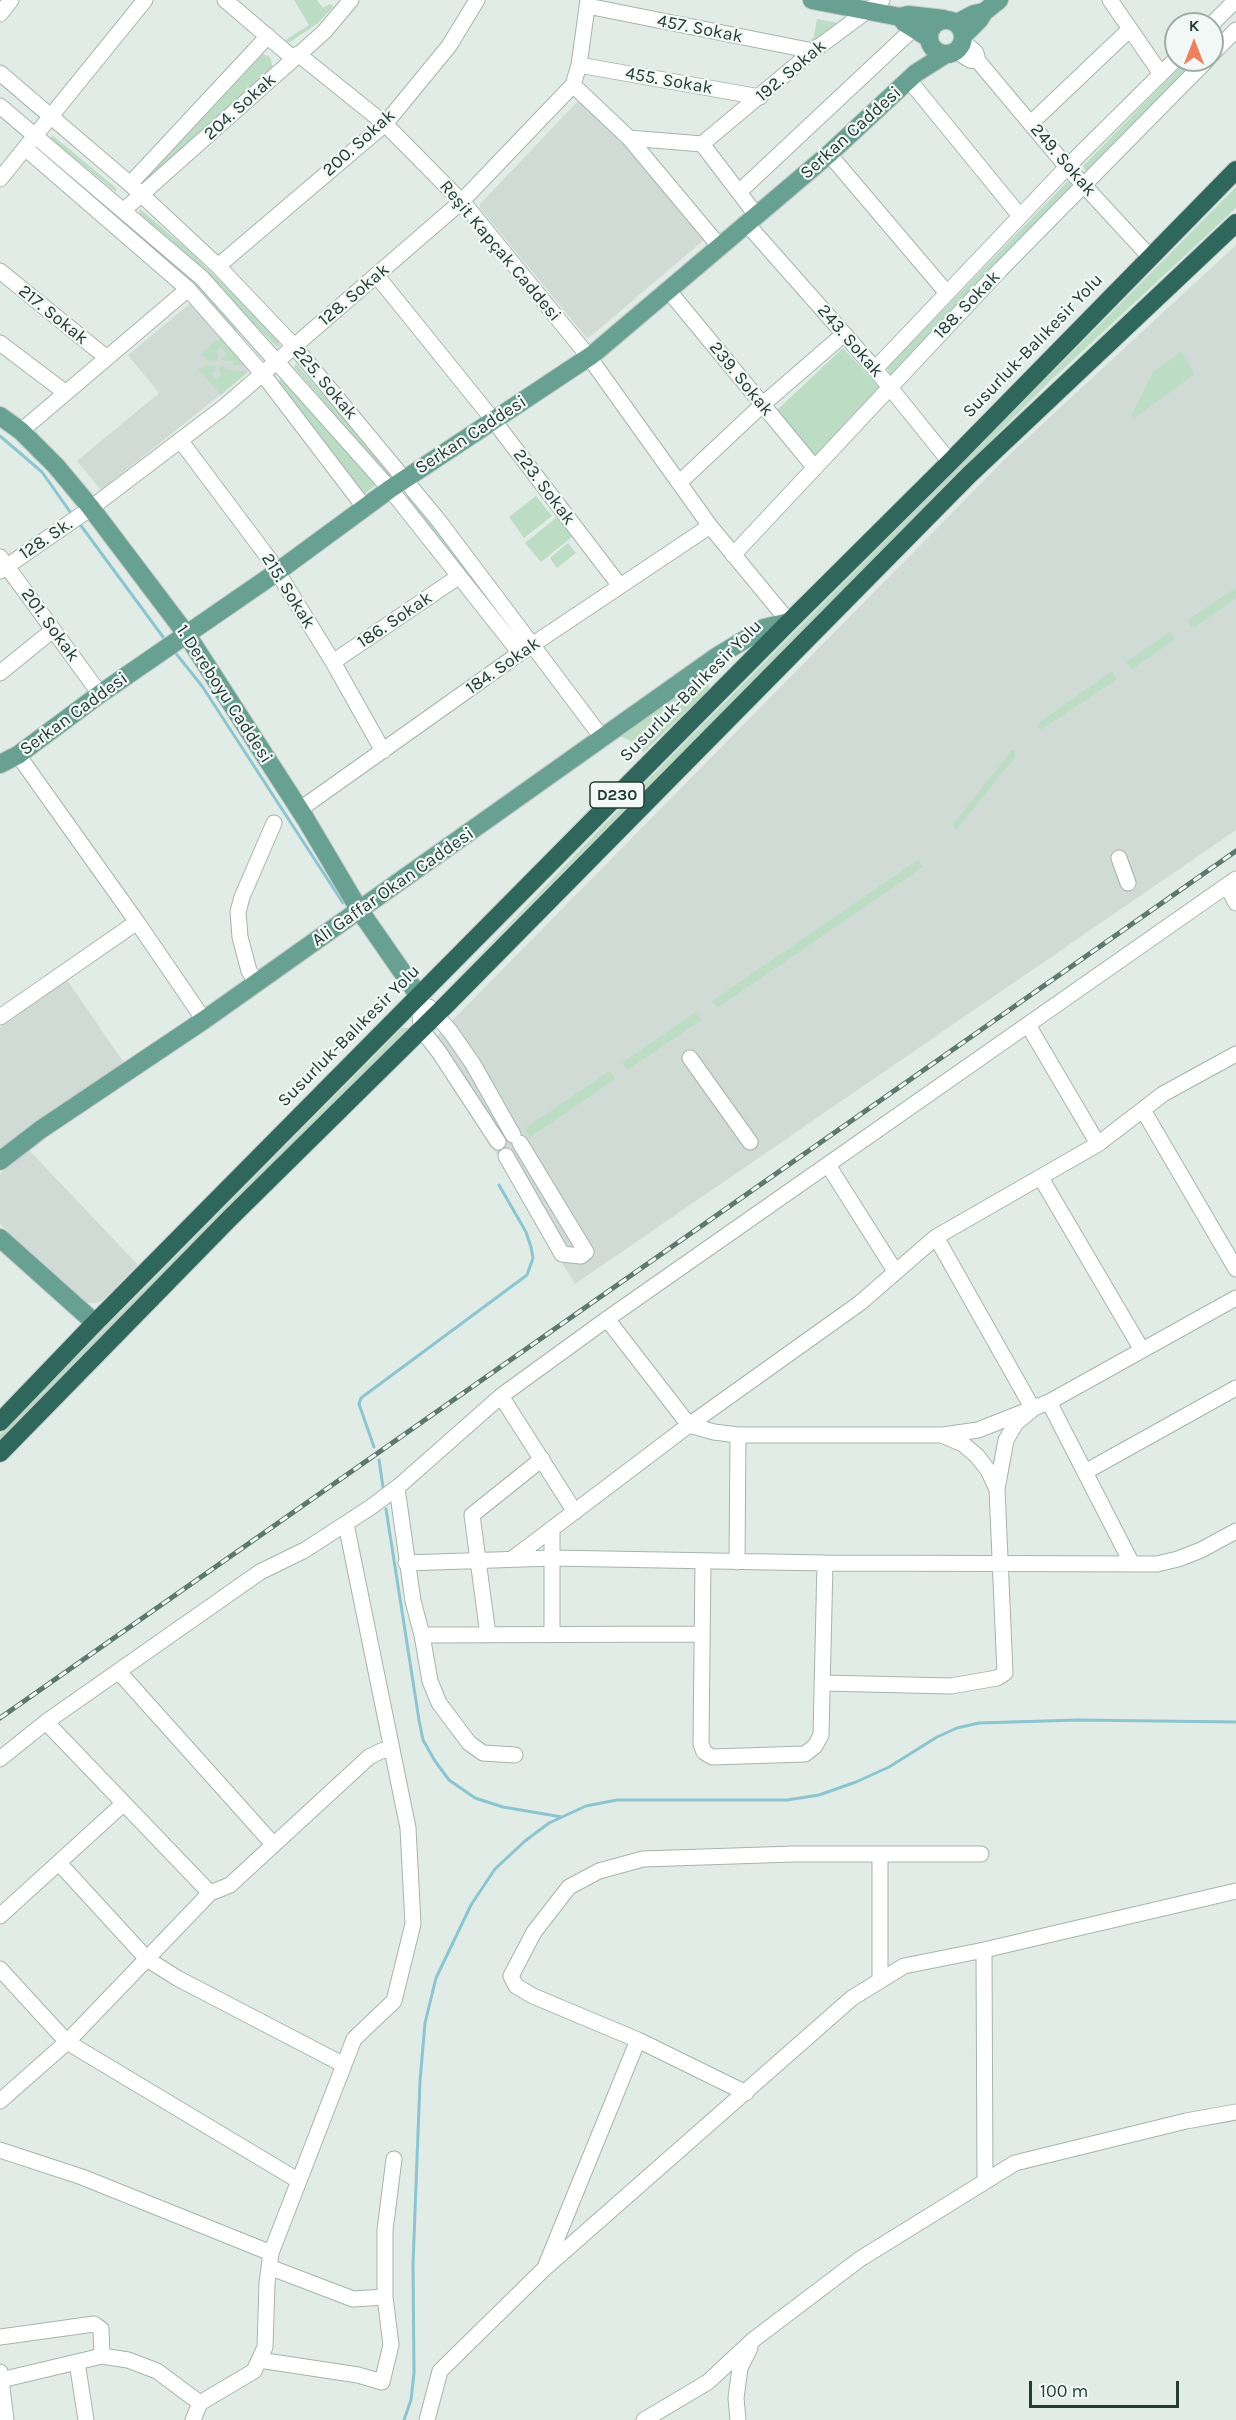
<!DOCTYPE html>
<meta charset="utf-8">
<style>
body{margin:0}
#map{position:relative;width:1236px;height:2420px;overflow:hidden;background:#e2ece7;font-family:Karla,sans-serif}
canvas{display:block}
.north{position:absolute;left:1164px;top:12px;width:60px;height:60px;box-sizing:border-box;background:#f2f8f5;border:2px solid #9fada8;border-radius:50%;rotate:0deg;font-size:16px;font-weight:700;line-height:24px;text-align:center;color:#233c35}
.north::after{content:'';display:block;margin:auto;width:21px;height:27px;background:#ed815f;clip-path:polygon(50% 0,100% 100%,50% 72%,0 100%)}
.scale{position:absolute;left:1029px;top:2381px;width:150px;height:27px;box-sizing:border-box;border:3px solid #233c35;border-top:0;padding-left:8px;font-size:18px;line-height:21px;white-space:nowrap;color:#233c35;-webkit-text-stroke:4px #f2f8f5;paint-order:stroke}
</style>
<div id="map">
<canvas width="1236" height="2420"></canvas>
<div class="north">K</div>
<div class="scale">100 m</div>
</div>
<script>
const ctx = document.querySelector('canvas').getContext('2d');
ctx.lineJoin = 'round';
function paint(path, color) {
  ctx.fillStyle = color;
  ctx.fill(path, 'evenodd');
}
function poly(rows) {
  const path = new Path2D();
  for (const r of rows) {
    if (r.length === 3) {
      path.moveTo(r[0] + r[2], r[1]);
      path.arc(r[0], r[1], r[2], 0, 2 * Math.PI);
      continue;
    }
    path.moveTo(r[0], r[1]);
    for (let i = 2; i < r.length; i += 2) path.lineTo(r[i], r[i + 1]);
  }
  return path;
}
function strokePath(path, color, width, dash) {
  ctx.strokeStyle = color;
  ctx.lineWidth = width;
  ctx.lineCap = dash ? 'butt' : 'round';
  ctx.setLineDash(dash || []);
  ctx.stroke(path);
}
function write(font, color, halo, rows, align = 'center') {
  ctx.font = font + ' Karla,sans-serif';
  ctx.lineWidth = 4.5;
  ctx.setLineDash([]);
  ctx.textBaseline = 'middle';
  ctx.strokeStyle = halo;
  ctx.fillStyle = color;
  for (const [text, x, y, turn = 0] of rows) {
    ctx.save();
    ctx.translate(x, y);
    ctx.rotate((+turn || 0) * Math.PI / 180);
    ctx.textAlign = isNaN(turn) ? turn : align;
    if (halo) ctx.strokeText(text, 0, 0);
    ctx.fillText(text, 0, 0);
    ctx.restore();
  }
}
paint(poly([
 [577,102,585,102,704,234,705,239,590,337,586,337,480,208,480,204],
 [1236,245,1236,830,575,1284,430,1043,1010,454],
 [193,301,251,370,101,490,77,461,159,393,128,355],
 [67,980,124,1063,0,1153,0,1028],
 [27,1148,138,1265,103,1300,97,1303,84,1303,0,1224,0,1174]
]), '#d0dbd6');
paint(poly([
 [294,0,317,0,323,8,330,4,334,6,318,23,290,42,284,41,309,25],
 [817,19,838,23,813,44,811,40,814,36],
 [263,54,270,57,273,69,147,185,140,185],
 [1187,60,1199,60,1089,173,1085,170,1083,166],
 [52,135,116,188,116,192,51,139],
 [45,153,188,274,240,327,235,332],
 [1067,182,1070,182,1073,189,892,374,890,374,887,368],
 [1236,187,1236,208,1044,387,440,996,629,799],
 [140,209,187,249,240,300,278,340,280,347,276,346,182,250,139,213],
 [221,338,222,338,246,366,234,365,234,361,221,360,226,353,221,347,215,352,218,356,217,361,205,360,205,356,200,356,211,344],
 [843,348,882,390,817,458,776,411],
 [1181,352,1195,374,1133,419,1132,415,1153,372],
 [296,364,392,473,391,477,388,476,294,367],
 [204,366,216,366,216,370,211,374,216,379,222,375,219,371,220,366,224,366,224,369,247,372,221,395,198,369,204,368],
 [282,377,377,484,362,496,318,433,278,384],
 [408,495,414,500,521,642,407,498],
 [536,496,552,516,524,538,509,517],
 [557,517,572,537,541,562,525,543],
 [568,543,576,553,557,568,550,558],
 [1236,588,1236,598,1195,627,1190,626,1189,619],
 [1170,632,1175,639,1132,669,1126,662],
 [1112,671,1117,679,1042,729,1037,727,1040,722],
 [698,679,709,685,709,689,643,753,635,743,620,736],
 [1012,750,1015,751,1015,757,956,830,953,824],
 [918,860,923,867,717,1008,712,1001],
 [696,1012,701,1020,627,1070,622,1063],
 [402,1028,409,1028,0,1440,0,1434],
 [610,1071,615,1079,530,1137,524,1129]
]), '#bcdcc4');
strokePath(poly([
 [0,436,42,472,73,516],
 [79,523,166,641],
 [174,651,202,686,343,903],
 [374,1447,359,1404,361,1398,527,1275,533,1258,531,1247,526,1232,499,1185],
 [379,1460,383,1487],
 [386,1509,419,1720,423,1740,435,1761,449,1780,475,1798,503,1807,562,1817],
 [404,2420,411,2400,414,2373,413,2264,420,2081,425,2023,436,1978,471,1905,495,1869,525,1841,549,1823,586,1806,617,1800,787,1800,819,1795,856,1782,889,1767,937,1737,957,1728,979,1723,1078,1720,1236,1722]
]), '#8cc5cf', 3);
const minor = poly([
 [225,0,294,59],
 [1110,0,1161,74],
 [587,6,813,51],
 [0,14,11,0],
 [1212,24,1236,0],
 [956,51,970,60,978,61,976,53,963,41],
 [298,54,385,124,467,207,589,357,710,526,789,622],
 [1212,54,1236,30],
 [978,61,1067,167,1150,257],
 [579,65,760,97],
 [0,73,130,184,218,266,294,346,439,521,603,739],
 [909,80,1020,216],
 [573,85,629,138,702,144,757,216],
 [0,106,202,278,390,489,520,653],
 [1031,123,1130,29],
 [629,138,720,247],
 [702,144,813,51,882,0],
 [25,148,188,289,262,373,365,508],
 [829,154,947,293],
 [0,179,145,0],
 [130,184,268,36],
 [739,192,914,28],
 [124,210,324,32,351,0],
 [747,224,875,369,950,462],
 [218,266,385,124,449,46,477,0],
 [0,271,107,358],
 [377,276,494,421,620,586],
 [668,290,815,468],
 [0,343,66,393],
 [875,369,1067,167,1176,59],
 [21,431,188,289],
 [180,440,270,560,333,662,383,751],
 [680,482,762,405,844,334],
 [733,555,1001,269,1207,60],
 [0,557,100,694],
 [0,571,91,508,224,407,462,201,573,85,579,65,588,0],
 [333,662,458,577],
 [0,673,53,630],
 [299,810,520,653,710,526],
 [1119,858,1128,883],
 [1227,886,1236,903],
 [137,922,204,1020],
 [257,983,249,971,240,937,238,912,242,897,274,823],
 [419,996,421,1029,439,1052,498,1142],
 [429,1007,450,1031,473,1064,513,1135],
 [0,1017,137,922,18,755],
 [1028,1025,1098,1144],
 [690,1058,750,1142],
 [1143,1110,1236,1269],
 [506,1156,562,1254,581,1256,586,1252,520,1143],
 [828,1165,895,1271],
 [1041,1178,1142,1350],
 [607,1319,689,1425,714,1432,738,1435,943,1435,978,1430,1049,1402,1236,1298],
 [501,1396,575,1512],
 [1049,1402,1132,1564],
 [944,1436,963,1444,977,1456,988,1470,997,1489],
 [1085,1472,1236,1388],
 [397,1488,413,1601,422,1635,430,1681,439,1703,469,1743,483,1753,515,1755],
 [552,1530,552,1634],
 [512,1559,689,1425,860,1303,936,1237,1098,1144,1163,1094,1236,1054],
 [703,1561,701,1744,704,1752,712,1757,805,1754,815,1746,821,1735,825,1563],
 [737,1562,738,1435],
 [406,1563,552,1558,825,1563,1157,1564,1178,1559,1201,1550,1236,1531],
 [422,1635,702,1634],
 [488,1635,472,1515,542,1459],
 [119,1672,273,1844],
 [823,1683,951,1686,997,1678,1005,1673,997,1489,1006,1440,1016,1423,1033,1409,936,1237],
 [46,1722,210,1893],
 [0,1759,46,1722,260,1572,305,1550,371,1507,399,1486,501,1396,607,1319,1236,879],
 [880,1855,880,1980],
 [59,1863,147,1959,177,1978,344,2065],
 [0,1916,123,1804],
 [984,1950,985,2181],
 [0,1969,67,2042,299,2181],
 [746,2093,638,2040,533,1996,516,1986,511,1976,534,1932,569,1887,599,1871,643,1859,794,1854,981,1854],
 [0,2101,67,2042,210,1893,230,1885,369,1757,381,1751,392,1749],
 [0,2150,82,2177,271,2253],
 [546,2265,638,2040],
 [269,2267,353,2299,385,2297],
 [0,2337,94,2324,101,2329,102,2356],
 [259,2360,358,2375,382,2382,391,2345,385,2297,385,2230,394,2159],
 [77,2362,86,2420],
 [0,2372,6,2420],
 [1,2380,102,2356,128,2360,157,2371,200,2403],
 [193,2420,200,2403,254,2371,265,2347,267,2283,271,2253,354,2039,394,2001,413,1924,408,1828,346,1524],
 [427,2420,440,2371,545,2268,852,1998,904,1966,984,1950,1236,1891],
 [644,2420,708,2382,753,2340,860,2259,1015,2163,1186,2121,1236,2112],
 [738,2420,736,2398,740,2368,750,2348]
]);
const major = poly([
 [812,0,900,17],
 [984,12,999,0],
 [946,37,17],
 [957,23,974,14,984,12,979,20,964,35],
 [929,38,905,23,900,17,908,15,944,19],
 [0,416,21,431,56,466,91,508,187,635,305,818,360,911,419,996],
 [0,764,18,755,100,694,277,572,390,489,592,355,829,154,916,73,946,54],
 [0,1161,40,1130,204,1020,716,657,764,628,789,622],
 [0,1238,95,1323]
]);
const highway = poly([
 [0,1422,95,1323,789,622,950,462,1236,170],
 [0,1453,229,1219,447,1004,969,475,1236,223]
]);
strokePath(minor, '#a5b4ae', 17);
strokePath(major, '#c1c8c6', 20);
strokePath(highway, '#c1c8c6', 20);
strokePath(minor, '#fff', 15);
strokePath(major, '#68a091', 18);
strokePath(highway, '#2f675c', 18);
const rail = poly([
 [0,1718,1236,851]
]);
strokePath(rail, '#5d7870', 5);
strokePath(rail, '#f2f8f5', 3, [9]);
for (const [x, y, w] of [
 [617,795,54]
]) {
  const box = new Path2D();
  box.roundRect(x - w / 2, y - 13, w, 26, 4.5);
  ctx.fillStyle = '#f2f8f5';
  ctx.fill(box);
  strokePath(box, '#233c35', 1.5);
}
write('bold 16px', '#233c35', null, [
 ["D230",617,795]
]);
write('18px', '#233c35', '#f2f8f5', [
 ["457. Sokak",700,29,11],
 ["192. Sokak",791,71,-40],
 ["455. Sokak",669,81,10],
 ["204. Sokak",240,107,-42],
 ["Serkan Caddesi",851,133,-42],
 ["200. Sokak",359,143,-42],
 ["249. Sokak",1063,160,49],
 ["Reşit Kapçak Caddesi",500,251,50],
 ["128. Sokak",354,295,-40],
 ["188. Sokak",967,305,-46],
 ["217. Sokak",53,315,39],
 ["243. Sokak",850,341,49],
 ["Susurluk-Balıkesir Yolu",1033,346,-46],
 ["239. Sokak",741,379,51],
 ["225. Sokak",325,383,50],
 ["Serkan Caddesi",471,435,-33],
 ["223. Sokak",544,487,53],
 ["128. Sk.",46,539,-34],
 ["215. Sokak",288,591,58],
 ["186. Sokak",395,620,-34],
 ["201. Sokak",50,625,54],
 ["184. Sokak",503,666,-35],
 ["Susurluk-Balıkesir Yolu",691,691,-45],
 ["1. Dereboyu Caddesi",224,694,57],
 ["Serkan Caddesi",74,714,-36],
 ["Ali Gaffar Okan Caddesi",393,887,-35],
 ["Susurluk-Balıkesir Yolu",349,1036,-45]
]);
</script>
